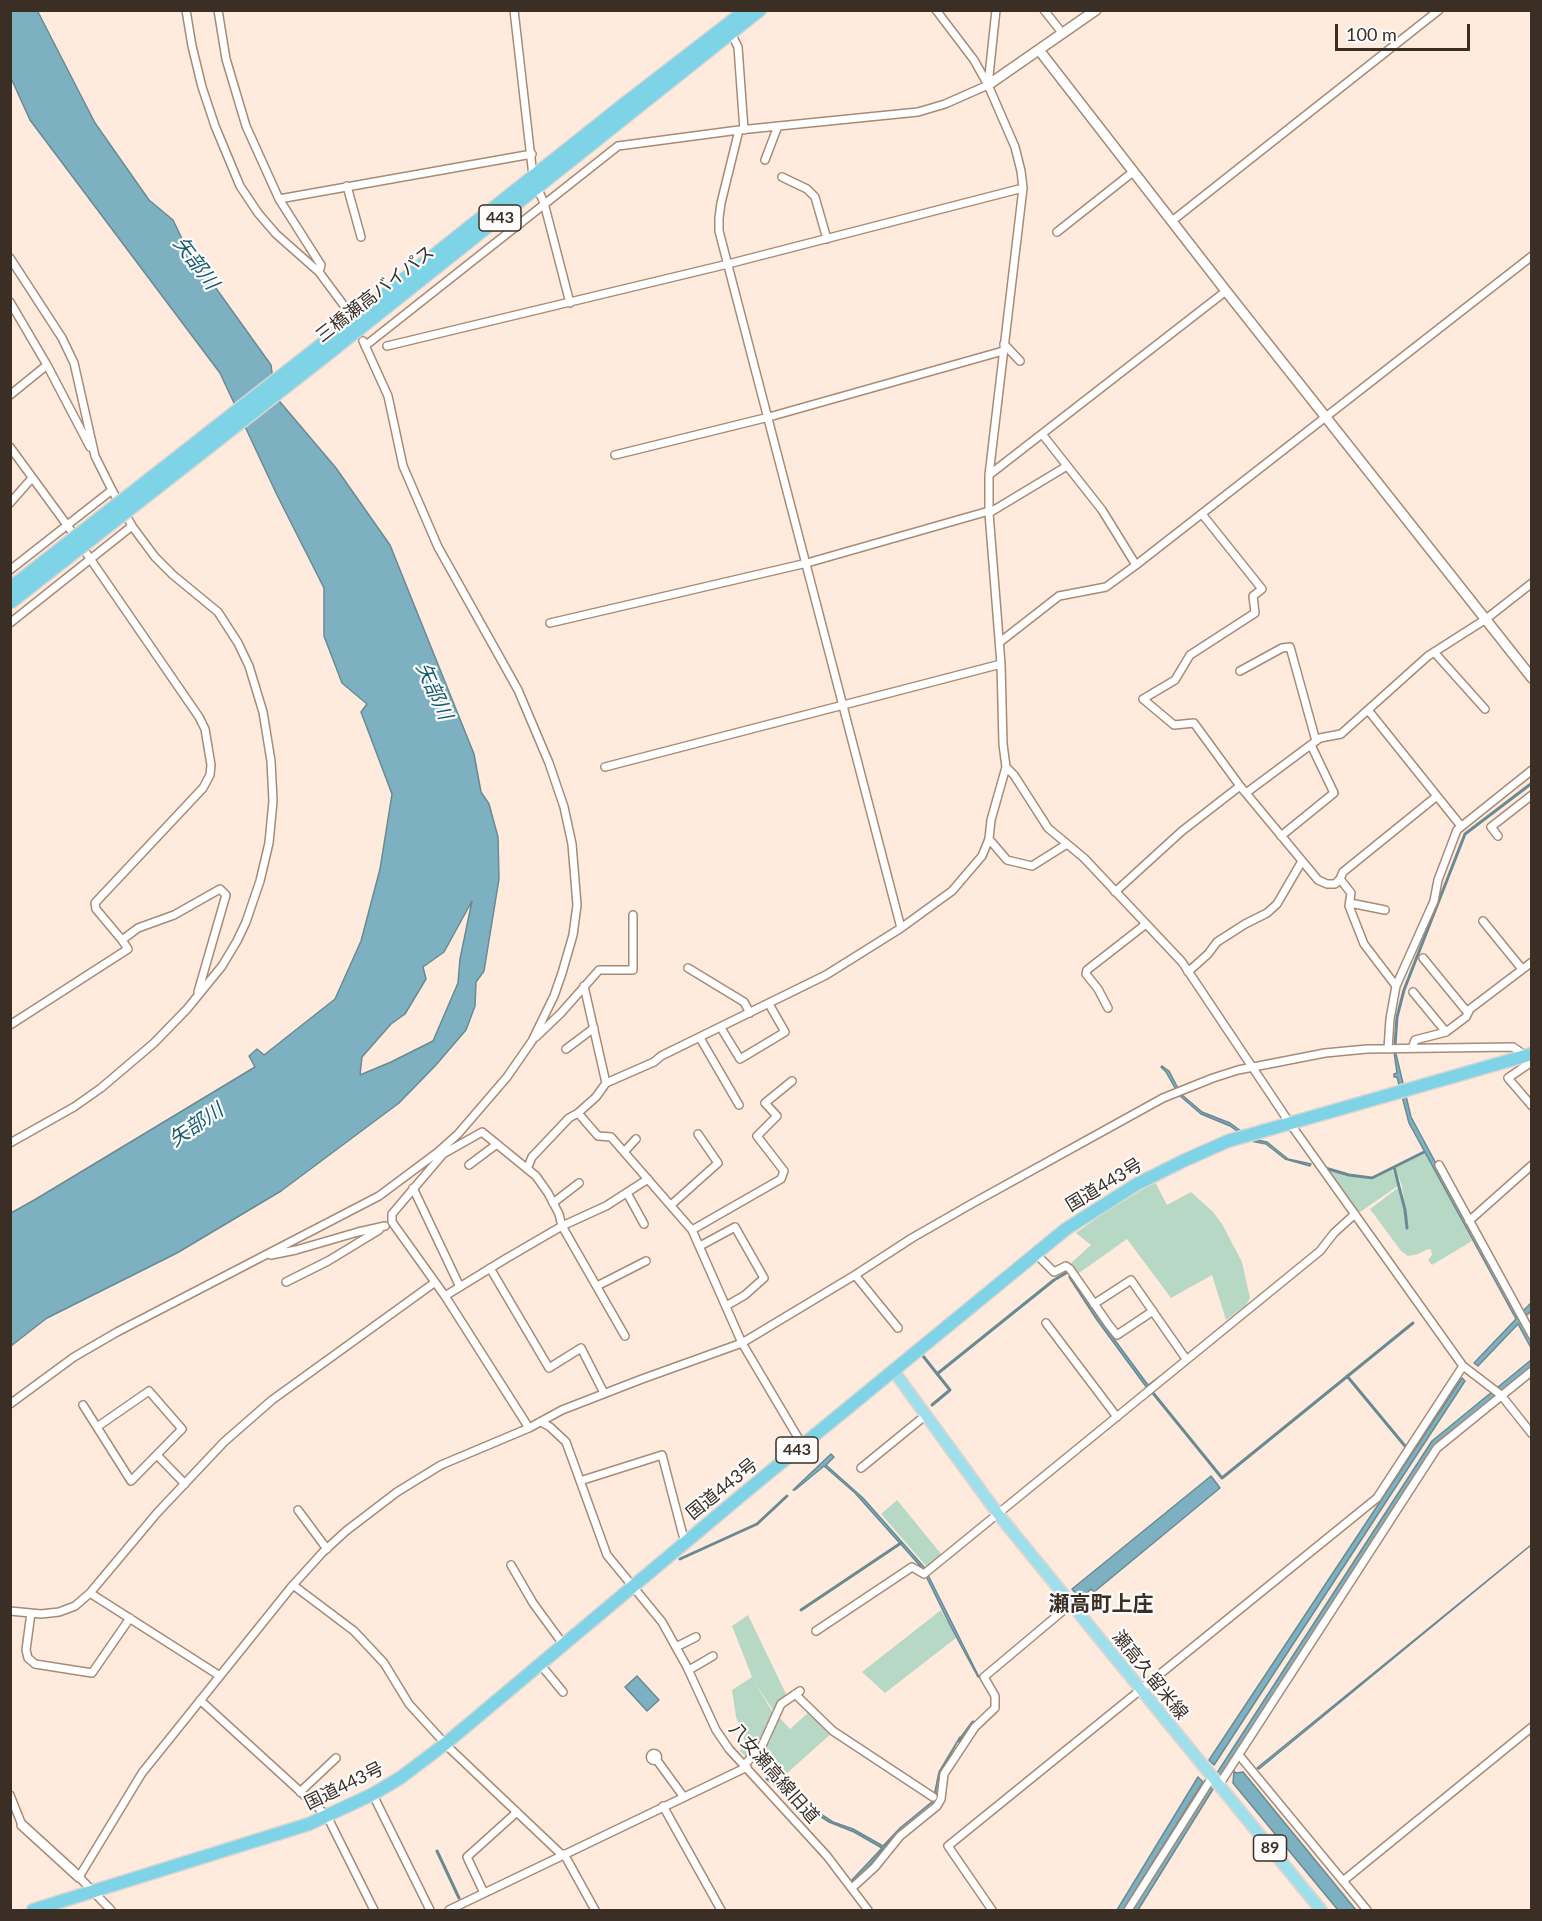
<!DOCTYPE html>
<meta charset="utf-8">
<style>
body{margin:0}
#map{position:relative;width:1542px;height:1921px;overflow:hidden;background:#ffebdd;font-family:Lato,sans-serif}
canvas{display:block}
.frame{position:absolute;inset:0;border:12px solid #3a2e25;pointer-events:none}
.scale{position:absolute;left:1335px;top:24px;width:135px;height:27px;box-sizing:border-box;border:3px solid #3a2e25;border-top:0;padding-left:8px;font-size:18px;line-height:21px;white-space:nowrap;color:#3a2e25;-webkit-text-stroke:4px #fcfcfc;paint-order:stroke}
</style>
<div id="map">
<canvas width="1542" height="1921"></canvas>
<div class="frame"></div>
<div class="scale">100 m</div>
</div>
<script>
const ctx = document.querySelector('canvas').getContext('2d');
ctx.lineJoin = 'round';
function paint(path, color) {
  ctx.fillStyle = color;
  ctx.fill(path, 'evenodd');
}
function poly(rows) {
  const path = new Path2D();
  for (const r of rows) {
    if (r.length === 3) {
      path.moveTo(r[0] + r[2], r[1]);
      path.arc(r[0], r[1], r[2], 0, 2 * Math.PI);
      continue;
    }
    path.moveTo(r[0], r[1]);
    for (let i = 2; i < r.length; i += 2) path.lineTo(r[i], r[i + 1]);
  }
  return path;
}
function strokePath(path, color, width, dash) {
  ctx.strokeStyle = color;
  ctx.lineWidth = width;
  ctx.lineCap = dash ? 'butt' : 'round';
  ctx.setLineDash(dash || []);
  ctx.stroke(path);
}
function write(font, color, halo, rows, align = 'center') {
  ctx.font = font + ' Lato,"Noto Sans JP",sans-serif';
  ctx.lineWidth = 4.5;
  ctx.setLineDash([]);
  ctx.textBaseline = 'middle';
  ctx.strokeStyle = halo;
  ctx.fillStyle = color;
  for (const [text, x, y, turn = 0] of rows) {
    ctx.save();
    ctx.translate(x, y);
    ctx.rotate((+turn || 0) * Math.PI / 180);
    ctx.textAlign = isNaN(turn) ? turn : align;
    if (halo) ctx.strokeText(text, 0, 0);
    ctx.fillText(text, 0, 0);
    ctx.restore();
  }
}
paint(poly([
 [1426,1151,1472,1241,1432,1265,1428,1260,1432,1255,1431,1250,1428,1249,1418,1254,1408,1256,1401,1251,1370,1209,1398,1188,1403,1204,1406,1228,1408,1229,1402,1186,1395,1167],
 [1392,1169,1398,1186,1357,1214,1328,1173,1330,1171,1371,1180],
 [1155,1182,1167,1205,1191,1192,1213,1212,1222,1224,1242,1262,1250,1298,1246,1305,1226,1320,1212,1275,1171,1298,1127,1239,1079,1273,1071,1263,1091,1245,1076,1233,1104,1213],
 [897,1500,942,1555,927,1567,881,1514],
 [941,1610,956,1638,885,1693,862,1672],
 [748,1615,787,1696,781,1700,773,1710,753,1680,772,1711,772,1717,762,1740,747,1758,740,1751,744,1740,744,1735,736,1717,732,1690,752,1677,732,1626],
 [810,1711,832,1733,777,1782,768,1776,754,1761,770,1741,779,1717,790,1729]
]), '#b6d8c4');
const water = poly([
 [37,10,95,123,149,200,173,220,185,245,271,365,275,396,336,468,390,545,474,754,481,792,489,804,498,837,499,879,484,971,476,982,475,1006,466,1030,435,1066,399,1103,281,1191,177,1253,47,1318,11,1346,11,1213,36,1199,255,1067,249,1056,257,1049,264,1055,335,999,361,941,380,869,392,794,361,712,367,704,342,683,324,636,324,588,277,495,220,373,30,120,11,78,11,11,37,10],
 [472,901,460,959,458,983,433,1041,391,1062,360,1075,362,1057,391,1024,405,1014,426,979,423,967,444,952,472,901],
 [1393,1045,1397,1045,1396,1054,1411,1117,1518,1316,1531,1303,1531,1311,1521,1321,1531,1340,1531,1348,1518,1324,1478,1366,1474,1363,1516,1319,1409,1123,1397,1077,1394,1077,1394,1074,1397,1073,1393,1045],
 [1162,1066,1169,1071,1181,1094,1202,1112,1230,1123,1252,1139,1267,1142,1288,1159,1311,1164,1310,1166,1285,1159,1266,1144,1251,1141,1230,1126,1201,1114,1179,1095,1166,1072,1161,1067,1162,1066],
 [1070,1276,1100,1320,1148,1385,1170,1369,1147,1388,1097,1320,1069,1277,1070,1276],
 [1531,1360,1531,1367,1437,1444,1223,1773,1138,1910,1131,1910,1217,1773,1432,1441,1531,1360],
 [1462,1378,1465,1381,1214,1765,1209,1760,1462,1378],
 [831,1454,834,1457,826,1465,863,1498,924,1567,979,1677,978,1677,951,1627,922,1568,855,1493,824,1466,795,1490,793,1490,831,1454],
 [1211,1476,1220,1488,1094,1592,1091,1589,1087,1593,1089,1596,1083,1602,1072,1589,1211,1476],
 [1531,1545,1259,1769,1257,1768,1531,1545],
 [637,1676,659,1700,647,1711,625,1687,637,1676],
 [960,1737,940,1774,937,1794,934,1803,891,1839,870,1865,852,1882,851,1881,882,1848,854,1832,829,1822,781,1791,782,1789,833,1822,853,1829,883,1846,900,1828,933,1801,939,1772,960,1737],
 [1234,1771,1236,1773,1243,1772,1356,1910,1338,1910,1233,1783,1234,1771],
 [1198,1777,1203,1782,1123,1910,1117,1910,1198,1777]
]);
paint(water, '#7db1c1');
strokePath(water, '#698a92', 1.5);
strokePath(poly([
 [1395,1045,1397,1017,1404,990,1465,834,1532,783],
 [1394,1167,1405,1210,1407,1228],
 [1325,1168,1349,1175,1372,1178,1424,1152],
 [923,1356,950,1390,932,1405],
 [937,1374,1054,1280,1066,1273],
 [1347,1376,1405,1446],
 [1153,1393,1222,1478,1413,1323],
 [680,1559,757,1524,787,1496],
 [801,1610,901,1543],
 [959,1741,973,1722],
 [767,1779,775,1784],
 [437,1851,459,1898]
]), '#698a92', 3);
strokePath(poly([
 [345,307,363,341]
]), '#d8c5b8', 7, [7, 3.5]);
const minor = poly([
 [186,10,192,46,202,87,215,126,240,186,258,213,276,234,319,272],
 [218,10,226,59,246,126,279,199],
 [514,10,533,176],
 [1044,10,1063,34],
 [731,33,738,47,744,130],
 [988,85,996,10],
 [739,130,721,203,719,218,719,231,901,928],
 [765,160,778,126],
 [782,177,807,189,815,197,827,239],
 [347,186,361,237],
 [537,187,544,203,570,303],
 [1172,221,1439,10],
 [1057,232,1133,172],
 [10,258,62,338,74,363,95,456,112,490,10,570],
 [10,302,47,365,90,447],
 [345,307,319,272,321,265,279,199,532,154],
 [1004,344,1020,361],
 [365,346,618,146,739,130,918,112,945,104,988,85],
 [387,346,728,264,1023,188],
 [10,395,47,365],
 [1042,434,1102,510,1136,565],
 [10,447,67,525,199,717,205,729,211,765,210,775,203,788,95,903,96,909,122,940,128,949,10,1025],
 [615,455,769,417,1003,351],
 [989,475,1226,291],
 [112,490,132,526],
 [10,503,32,478],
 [989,513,1067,466],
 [1202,514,1262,589,1253,596,1255,613,1190,655,1175,680,1143,699,1174,725,1194,723,1240,786,1318,880,1327,884,1335,884,1340,879,1351,893,1349,906,1364,944,1396,986],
 [10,623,132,526,155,557,173,575,218,612,238,643,249,666,263,712,271,761,273,801,269,843,260,881,246,922,237,941,222,966,187,1009,154,1043,101,1088,74,1107,10,1143],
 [550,623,807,563,989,511],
 [1000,642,1059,596,1106,587,1136,565,1532,256],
 [1434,652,1485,709],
 [1240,671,1282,648,1290,647,1316,741],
 [1368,710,1461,826],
 [605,767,1001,664],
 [1006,767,1014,775,1048,828,1084,858,1182,962,1289,1122,1463,1366,1501,1395,1532,1434],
 [1246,793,1320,738,1341,734,1428,656,1486,619,1532,583],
 [1281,836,1334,793,1311,745],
 [1498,836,1491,827,1532,795],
 [989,839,1007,860,1032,866,1067,844],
 [1340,879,1343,872,1437,796],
 [1115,892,1182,831,1240,786],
 [1350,903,1385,910],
 [1483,921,1522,969],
 [122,940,138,928,174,915,220,889,226,895,198,992],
 [1423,958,1468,1013],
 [688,968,744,1002,750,1013],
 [1188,972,1208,954,1217,942,1245,924,1267,913,1277,904,1302,861],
 [584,986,606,1083],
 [1413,992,1446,1032],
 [1108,1008,1098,989,1086,974,1087,970,1146,924],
 [721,1028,740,1059,785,1032,769,1004],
 [536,1037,561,1013,599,970,633,970,633,915],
 [700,1038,739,1105],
 [1412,1048,1415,1040,1446,1032,1466,1017,1470,1009,1532,962],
 [566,1049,594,1028],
 [1388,1049,1390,1019,1396,986,1434,901,1438,880,1457,830,1532,770],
 [441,1152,443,1154,482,1132,536,1176,548,1193,559,1214,562,1226,625,1336],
 [624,1152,636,1139],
 [443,1154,392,1214,392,1222,445,1296,529,1428],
 [469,1165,497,1144],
 [1439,1165,1532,1335],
 [527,1169,532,1157,569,1118,578,1113],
 [413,1188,460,1287],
 [627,1193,644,1224],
 [553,1203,579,1183],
 [671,1205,718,1163,698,1134],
 [1469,1221,1532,1165],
 [692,1230,781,1179,784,1171,757,1136,777,1116,765,1103,792,1081],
 [700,1246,735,1227,764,1278,745,1295,726,1306],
 [271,1255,296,1250,358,1232,385,1226],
 [1039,1257,1054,1272,1066,1266,1070,1269,1109,1325,1117,1335,1153,1311],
 [490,1268,549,1368,581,1348,604,1393],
 [855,1275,898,1328],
 [286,1282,328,1261,379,1230],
 [597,1286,646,1261],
 [445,1296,507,1258,562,1226,606,1206,648,1179],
 [1094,1304,1131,1280,1186,1359],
 [1046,1323,1117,1417],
 [10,1404,74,1357,117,1332,379,1196,438,1152,458,1134,507,1077,532,1041,554,996,562,973,573,935,577,905,572,844,564,807,549,763,518,690,438,547,403,466,388,396,363,341],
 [83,1405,131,1481,182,1429,149,1391,97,1427],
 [541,1422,550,1427,566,1442,607,1555,662,1622,687,1667,716,1730,729,1749,827,1856,868,1910],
 [803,1446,742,1343,692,1230,611,1137,598,1136,578,1113,596,1097,606,1083,654,1062,661,1056,826,975,901,928,952,891,982,856,989,839,991,820,1006,767,1003,744,1001,664,989,513,989,475,1023,188,1021,171,1015,147,988,85,974,60,936,10],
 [157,1455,185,1484],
 [861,1468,926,1415],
 [580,1481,662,1455,685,1543],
 [298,1510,327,1549],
 [511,1565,533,1603,563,1644],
 [293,1585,354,1631,384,1663,409,1704,440,1738],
 [90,1593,220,1676],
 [10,1611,41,1614,59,1612,75,1606,90,1593,157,1513,224,1442,272,1400,434,1283],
 [31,1613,26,1650,28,1658,35,1664,92,1673,130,1618],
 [816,1631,912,1567,924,1574,1320,1251,1334,1233,1355,1214],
 [676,1647,696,1637],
 [540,1664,563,1692],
 [689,1670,713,1656],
 [795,1694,833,1731,933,1797],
 [200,1700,327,1816,374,1910],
 [445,1744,562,1855],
 [654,1757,3.5],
 [1239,1755,1367,1910],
 [656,1759,683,1796],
 [745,1764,761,1748,781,1704,800,1691],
 [1219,1785,1437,1448,1532,1371],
 [300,1792,336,1758],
 [10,1795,22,1825],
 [375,1799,430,1910],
 [663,1806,721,1910],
 [564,1854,595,1910],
 [1343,1881,1532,1727],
 [852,1888,875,1867,900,1836,937,1806,941,1799,944,1774,975,1727,995,1708,995,1696,984,1677,1071,1604],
 [484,1893,467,1857,517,1812],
 [111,1910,79,1877,142,1773,293,1585,323,1552,346,1531,397,1492,441,1465,529,1428,562,1410,642,1379,742,1343,855,1275,912,1238,973,1203,1163,1098,1213,1078,1238,1070,1325,1053,1367,1049,1513,1047,1526,1056,1530,1063,1508,1078,1532,1106],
 [449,1910,747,1767],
 [992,1910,948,1846,1377,1498,1463,1366],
 [1128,1910,1209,1782]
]);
const tertiary = poly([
 [1039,50,1226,291,1532,678],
 [988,85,1096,10],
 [22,1825,79,1877]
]);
const primary = poly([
 [893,1370,998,1514,1321,1910]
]);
const trunk = poly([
 [327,340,624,104,746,10],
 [333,350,760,10],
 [33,1910,309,1824,373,1794,400,1778,445,1744,749,1489,1066,1229,1137,1184,1185,1160,1228,1141,1532,1054]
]);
strokePath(minor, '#a88a75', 10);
strokePath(tertiary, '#a88a75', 12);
strokePath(primary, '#d8d5d3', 14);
strokePath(trunk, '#d8d5d3', 15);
strokePath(minor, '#fff', 7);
strokePath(tertiary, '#fff', 9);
strokePath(primary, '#9edfec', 10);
strokePath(trunk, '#7ed4e6', 12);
const trunkBridge = poly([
 [10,588,327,340],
 [10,603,333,350]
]);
strokePath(trunkBridge, '#d8d5d3', 15, []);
strokePath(trunkBridge, '#7ed4e6', 12);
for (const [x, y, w] of [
 [500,218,42],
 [797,1450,42],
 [1270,1848,33]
]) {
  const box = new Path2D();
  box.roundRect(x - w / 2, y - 13, w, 26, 4.5);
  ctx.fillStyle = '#fcfcfc';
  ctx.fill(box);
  strokePath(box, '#3a2e25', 1.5);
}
write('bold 16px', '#3a2e25', null, [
 ["443",500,218],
 ["443",797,1450],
 ["89",1270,1848]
]);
write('18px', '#3a2e25', '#fcfcfc', [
 ["三橋瀬高バイパス",375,294,-38],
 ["国道443号",1104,1185,-31],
 ["国道443号",722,1489,-39],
 ["瀬高久留米線",1150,1675,51],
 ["八女瀬高線旧道",774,1773,49],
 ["国道443号",344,1786,-26]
]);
write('italic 20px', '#165c6d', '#fcfcfc', [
 ["矢部川",196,263,53],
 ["矢部川",434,691,66],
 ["矢部川",196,1125,-34]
]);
write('bold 21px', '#3a2e25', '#fcfcfc', [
 ["瀬高町上庄",1101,1604]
]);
</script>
